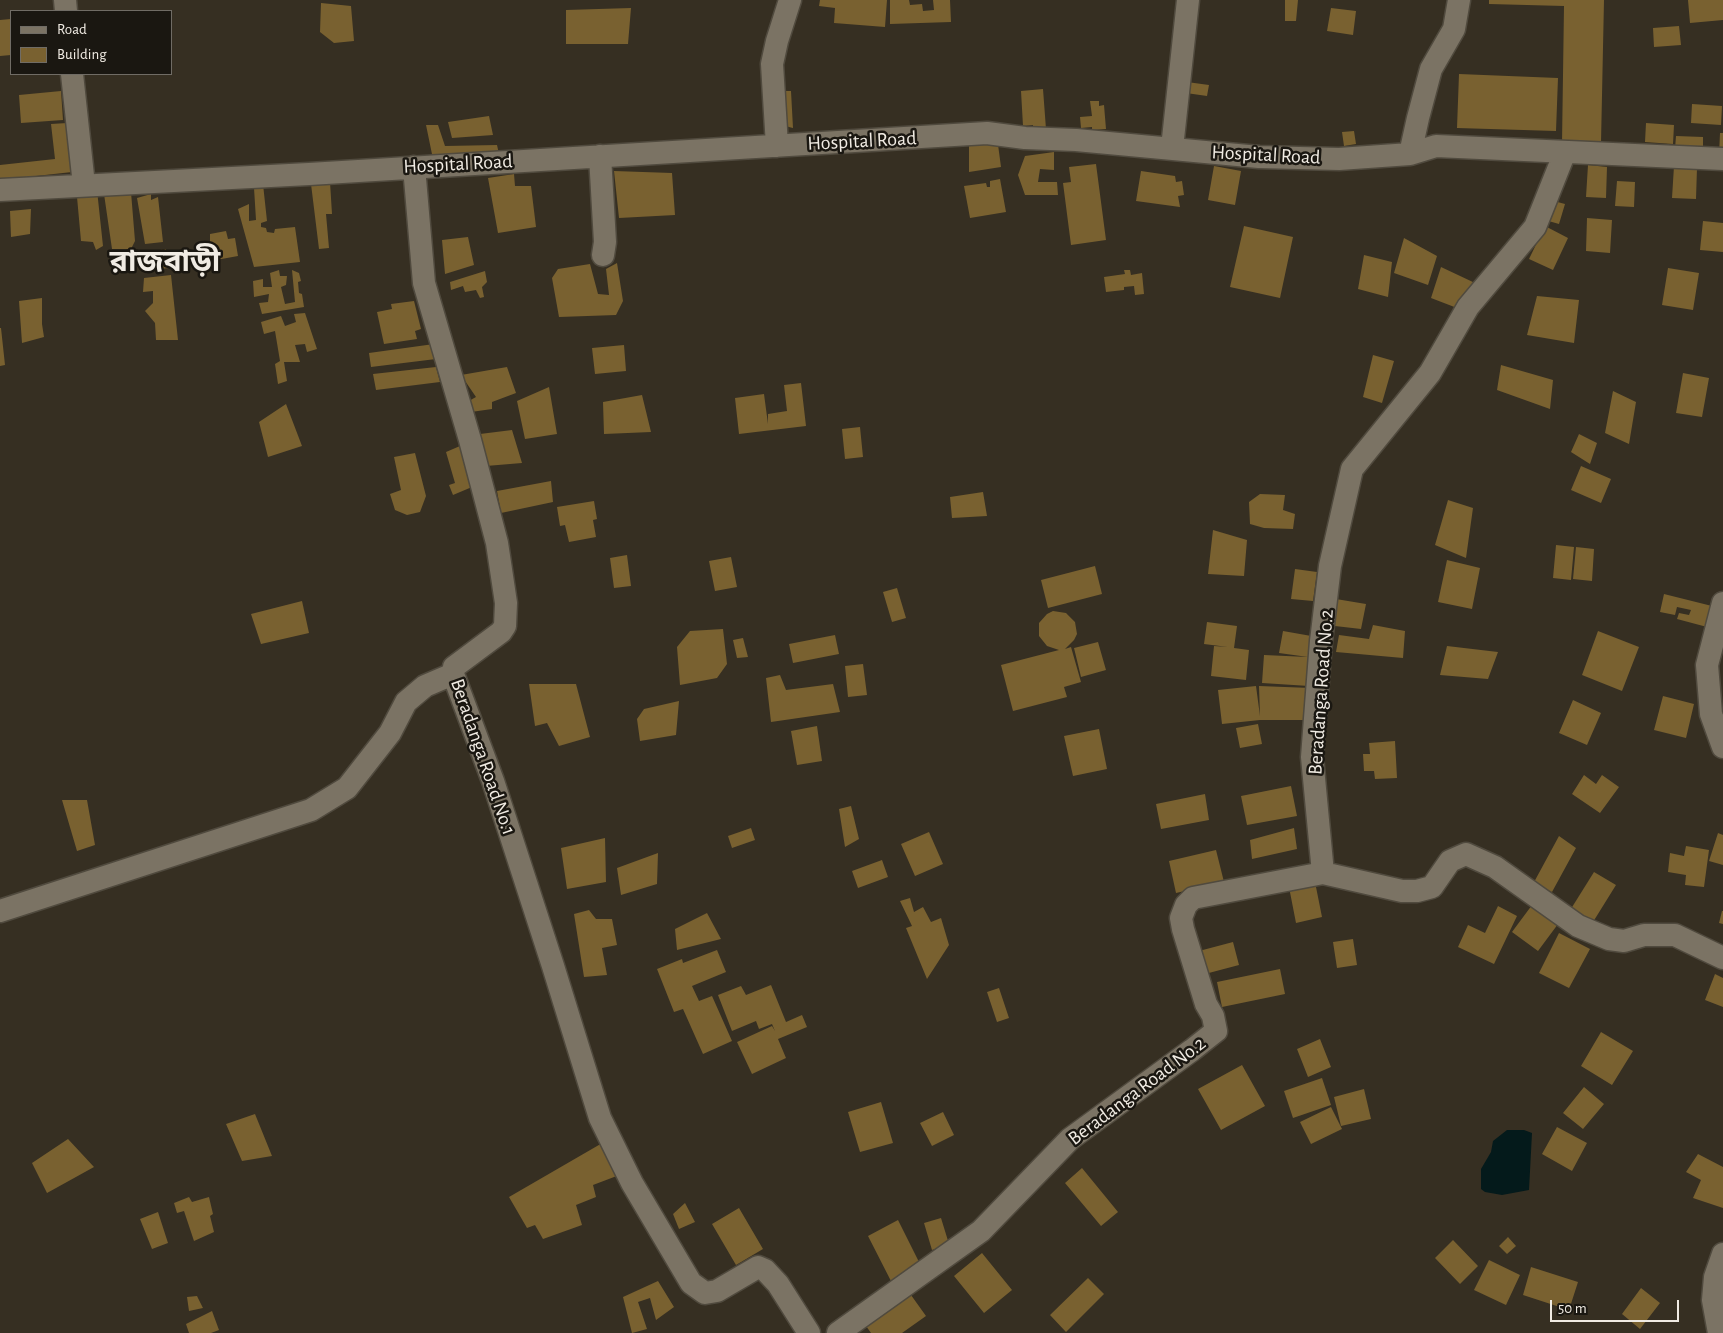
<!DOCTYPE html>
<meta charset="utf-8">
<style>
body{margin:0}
#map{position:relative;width:1723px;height:1333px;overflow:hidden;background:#362f22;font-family:"Alegreya Sans",sans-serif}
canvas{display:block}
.legend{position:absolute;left:10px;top:10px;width:162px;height:65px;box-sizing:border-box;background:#1a1711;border:1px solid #706c65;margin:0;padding:6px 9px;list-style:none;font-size:15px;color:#f0ebe3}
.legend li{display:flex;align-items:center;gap:10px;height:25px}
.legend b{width:25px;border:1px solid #706c65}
.scale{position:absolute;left:1550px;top:1300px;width:129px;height:22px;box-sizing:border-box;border:2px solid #f0ebe3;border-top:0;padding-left:6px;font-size:15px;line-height:18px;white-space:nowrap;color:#f0ebe3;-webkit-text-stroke:4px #1a1711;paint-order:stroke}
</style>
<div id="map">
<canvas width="1723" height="1333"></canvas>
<ul class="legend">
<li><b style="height:6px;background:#7b7364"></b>Road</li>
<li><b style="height:14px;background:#796130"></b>Building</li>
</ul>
<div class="scale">50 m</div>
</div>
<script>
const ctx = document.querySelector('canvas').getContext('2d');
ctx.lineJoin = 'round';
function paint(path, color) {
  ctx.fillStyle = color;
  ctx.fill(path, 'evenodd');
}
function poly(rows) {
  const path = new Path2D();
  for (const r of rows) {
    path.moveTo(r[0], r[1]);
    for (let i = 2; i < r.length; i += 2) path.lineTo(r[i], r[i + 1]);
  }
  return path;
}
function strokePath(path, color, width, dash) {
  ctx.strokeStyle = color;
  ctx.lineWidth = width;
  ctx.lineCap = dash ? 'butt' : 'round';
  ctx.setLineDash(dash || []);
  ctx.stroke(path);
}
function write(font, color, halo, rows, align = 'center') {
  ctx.font = font + ' "Alegreya Sans","Noto Sans Bengali",sans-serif';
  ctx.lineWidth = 5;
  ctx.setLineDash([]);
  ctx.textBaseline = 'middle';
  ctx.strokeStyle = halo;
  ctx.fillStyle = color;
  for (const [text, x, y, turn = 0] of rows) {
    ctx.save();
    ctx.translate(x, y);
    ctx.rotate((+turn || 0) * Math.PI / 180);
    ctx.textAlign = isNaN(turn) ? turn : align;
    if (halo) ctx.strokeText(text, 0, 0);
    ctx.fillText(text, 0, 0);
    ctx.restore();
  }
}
paint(poly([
 [1507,1130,1524,1130,1532,1133,1529,1190,1502,1195,1485,1192,1481,1189,1481,1169,1491,1152,1493,1141]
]), '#041a1b');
paint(poly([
 [820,0,887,0,885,27,834,23,835,8,819,6],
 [890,0,909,0,910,5,922,4,923,11,934,10,933,0,950,0,951,22,890,24],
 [1285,0,1298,0,1296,21,1285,21],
 [1489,0,1604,0,1601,143,1562,143,1564,6,1489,4],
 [1688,0,1723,0,1723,20,1690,23],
 [321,3,351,6,354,41,334,43,320,32],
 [631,8,628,44,566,44,566,10],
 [1331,8,1356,11,1353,35,1327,31],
 [11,19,11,55,0,56,0,20],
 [1679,26,1681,45,1654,47,1653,28],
 [1459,74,1558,78,1556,131,1457,128],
 [1187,82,1209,85,1207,96,1186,93],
 [1043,89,1046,129,1033,130,1033,125,1023,126,1021,91],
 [61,91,63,120,21,123,19,95],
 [779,91,791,91,793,128,781,125],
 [1090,101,1099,101,1099,106,1104,105,1106,129,1092,130,1092,127,1081,128,1080,117,1092,116],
 [1692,104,1722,106,1721,125,1691,123],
 [489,116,493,135,452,138,448,122],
 [67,123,72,172,0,180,0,165,55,159,51,124],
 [1646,123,1674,125,1673,144,1645,142],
 [426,125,438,125,445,146,497,145,499,154,433,159],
 [1354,131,1356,144,1344,146,1342,132],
 [1720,133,1723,133,1723,155,1719,155],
 [1676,136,1703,137,1703,150,1675,149],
 [997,137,1001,167,969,172,969,141],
 [1054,152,1054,170,1040,169,1038,182,1057,182,1058,195,1025,195,1018,175,1025,156],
 [1096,164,1106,240,1071,245,1063,183,1071,182,1069,167],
 [1588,165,1607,167,1606,198,1586,197],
 [1214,166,1241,171,1235,205,1208,200],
 [1674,166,1697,168,1696,199,1672,198],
 [614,171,672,173,675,215,619,218],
 [1141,171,1175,176,1176,182,1182,181,1184,195,1178,196,1180,207,1136,201],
 [514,174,515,186,531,186,536,227,498,233,488,178],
 [1000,179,1006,212,970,218,964,186,986,183,987,187,990,187,990,181],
 [1617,181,1635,182,1634,207,1615,206],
 [330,182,332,214,326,214,329,248,319,249,311,184],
 [263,184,267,221,261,223,261,227,266,228,267,232,274,233,275,229,295,227,300,262,254,267,238,209,249,204,249,221,256,220,254,188],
 [97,190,103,246,96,250,93,242,81,241,77,197],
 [131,192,135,241,131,249,112,249,104,194],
 [151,194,151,200,158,197,163,242,145,244,137,198],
 [1550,200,1565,204,1559,224,1545,220],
 [31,209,30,234,11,237,10,211],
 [1587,218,1612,220,1610,253,1586,251],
 [1703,221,1723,223,1723,252,1700,250],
 [1244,226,1293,237,1280,298,1230,287],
 [1545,226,1568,238,1553,270,1529,259],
 [226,231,228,239,235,238,238,256,216,260,215,253,210,253,210,234],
 [468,237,474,265,445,274,442,240],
 [1404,238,1437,256,1428,285,1394,273],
 [166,249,169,268,159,269,154,251],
 [1364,255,1392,262,1388,297,1358,289],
 [617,263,623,301,616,315,559,317,552,278,558,269,590,264,598,294,609,295,606,269],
 [1441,267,1475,283,1457,308,1431,298],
 [1668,268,1699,273,1693,310,1662,305],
 [279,270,280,276,287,276,286,285,281,287,285,304,295,302,292,270,299,273,301,281,298,282,299,293,302,294,304,307,262,314,259,303,268,302,269,294,254,297,253,281,263,279,263,287,272,287,270,273],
 [1124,270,1130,270,1131,275,1142,273,1144,294,1135,295,1134,286,1124,287,1124,290,1106,292,1104,277,1125,274],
 [485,271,487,282,482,287,484,297,480,298,476,290,465,292,463,286,451,290,450,282],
 [171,275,178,340,156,340,155,323,145,311,153,303,153,291,143,292,144,278],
 [1537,296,1579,300,1574,343,1527,335],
 [42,298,42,324,44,337,22,343,19,301],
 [414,301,421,329,415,331,417,339,384,344,377,312,392,309,391,304],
 [305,313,317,349,307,352,305,344,295,345,300,362,284,362,287,381,278,384,275,364,280,361,275,331,264,334,261,322,281,316,285,326,296,322,294,314],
 [0,328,1,328,5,365,0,366],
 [434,344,436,359,371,367,369,353],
 [624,345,626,371,595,374,592,348],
 [1373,355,1394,361,1382,403,1363,397],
 [1501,365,1553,380,1550,409,1497,390],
 [436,367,440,382,376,390,373,374],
 [507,367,516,393,492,402,492,409,471,412,467,402,476,397,461,375],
 [1683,373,1709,378,1702,417,1676,413],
 [801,383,806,426,739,434,735,398,764,394,768,424,768,414,787,411,784,385],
 [549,387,557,434,525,439,517,401],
 [1613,391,1636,402,1629,444,1605,433],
 [642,395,651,432,604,434,603,402],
 [286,404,302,446,268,457,259,422],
 [860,427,863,457,845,459,842,429],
 [512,430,522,463,486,466,480,434],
 [1579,434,1597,443,1590,464,1571,452],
 [460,446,472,487,453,495,449,485,455,483,446,452],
 [415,453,426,496,420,512,407,515,395,510,390,494,401,490,394,457],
 [1581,466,1611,479,1601,503,1571,490],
 [551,481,553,502,501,513,497,491],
 [983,492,987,516,952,518,950,497],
 [1260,494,1285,495,1283,510,1295,514,1293,529,1264,528,1250,524,1249,502],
 [1448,500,1473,508,1466,558,1435,545],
 [594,501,597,519,593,520,596,537,569,542,565,525,560,526,557,507],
 [1213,530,1247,540,1244,576,1208,574],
 [1556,545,1574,547,1571,580,1553,578],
 [1576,547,1594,549,1592,581,1573,579],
 [627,555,631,586,614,588,610,558],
 [731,557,737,587,715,591,709,561],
 [1447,560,1480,568,1472,609,1438,602],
 [1095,566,1102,594,1048,608,1041,580],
 [1295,569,1317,572,1313,601,1291,599],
 [897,588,906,618,892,622,883,592],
 [1664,594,1712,606,1707,627,1677,619,1679,613,1689,615,1691,610,1677,607,1675,615,1660,612],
 [1336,599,1366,604,1361,629,1335,626],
 [302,601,309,633,261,644,251,614],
 [1053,611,1066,613,1075,622,1077,634,1074,640,1065,649,1071,647,1081,682,1064,687,1067,697,1013,711,1001,665,1059,650,1047,646,1039,636,1039,623,1047,614],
 [1207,622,1237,626,1234,648,1249,650,1246,680,1211,676,1214,646,1228,647,1204,644],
 [1373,625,1405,631,1403,658,1336,652,1339,635,1369,639],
 [723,629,727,664,717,678,680,685,677,647,690,631],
 [1283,631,1317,637,1309,686,1262,683,1264,655,1308,657,1279,653],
 [1598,631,1639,647,1622,691,1582,675],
 [835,635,839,654,793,663,789,644],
 [743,638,748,657,737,658,733,640],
 [1098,642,1106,670,1081,677,1074,648],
 [1447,646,1498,652,1488,679,1440,675],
 [863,664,867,695,848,697,845,666],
 [780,675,786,690,833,684,840,712,771,722,766,678],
 [529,684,576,684,590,737,559,746,547,723,535,726],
 [1256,686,1260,716,1259,686,1311,688,1311,720,1260,720,1222,724,1218,690],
 [1663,696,1694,704,1686,738,1654,730],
 [1573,700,1601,713,1587,745,1559,733],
 [679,701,676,735,640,741,637,719,644,709],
 [1258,724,1262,744,1240,748,1236,728],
 [817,726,822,761,797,765,791,731],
 [1099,729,1107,769,1073,776,1064,736],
 [1395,741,1397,778,1375,779,1374,771,1364,771,1363,754,1370,754,1369,743],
 [1584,775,1596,784,1602,775,1619,787,1600,813,1572,794],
 [1291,786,1297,816,1247,825,1241,796],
 [1205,794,1209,820,1161,829,1156,804],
 [62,800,87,800,95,845,77,851],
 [851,806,859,839,845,847,839,809],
 [751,828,755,840,732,848,728,836],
 [1294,828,1297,849,1252,859,1250,840],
 [929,832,943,864,915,876,901,844],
 [1718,833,1723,835,1723,865,1709,861],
 [1559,836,1576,848,1552,892,1533,884],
 [605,838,606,882,567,889,561,848],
 [1686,846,1709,850,1704,887,1685,885,1686,875,1668,872,1670,853,1684,856],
 [1216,850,1224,882,1176,893,1169,861],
 [658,853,657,884,621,895,617,868],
 [882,860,888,877,858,888,852,871],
 [1594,872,1616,885,1593,922,1569,912],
 [1314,877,1322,917,1296,923,1288,882],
 [910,898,914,912,923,907,931,922,941,918,949,945,927,979,906,928,912,926,900,901],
 [1535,901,1561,920,1538,951,1512,932],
 [1498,906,1517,916,1494,964,1458,947,1468,925,1485,933],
 [589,910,596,919,612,919,617,945,602,948,607,975,584,977,574,914],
 [1722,911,1723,911,1723,924,1719,923],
 [707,913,721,939,677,950,675,929],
 [1559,933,1590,949,1569,988,1539,973],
 [1353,939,1357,965,1337,968,1333,942],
 [1233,942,1239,965,1205,974,1199,951],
 [717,950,726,972,692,986,699,1001,712,996,732,1041,703,1054,683,1009,674,1012,657,969,682,959,683,963],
 [1280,969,1285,994,1222,1007,1217,982],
 [1715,974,1723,978,1723,1007,1705,1000],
 [771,985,786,1022,802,1015,807,1027,778,1039,786,1058,752,1074,737,1042,772,1026,775,1031,772,1024,759,1029,756,1021,732,1031,718,995,741,986,746,995],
 [999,988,1009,1018,997,1022,987,992],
 [1601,1032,1633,1051,1612,1085,1581,1066],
 [1320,1039,1331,1067,1308,1077,1297,1049],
 [1242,1065,1265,1106,1221,1130,1198,1089],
 [1322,1078,1331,1105,1293,1118,1284,1091],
 [1584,1087,1604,1104,1583,1129,1563,1113],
 [1364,1089,1371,1119,1341,1126,1334,1097],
 [881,1102,893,1143,860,1152,848,1112],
 [1331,1107,1342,1129,1311,1144,1300,1122],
 [943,1112,954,1135,932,1146,920,1123],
 [255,1114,272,1156,242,1161,226,1124],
 [1557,1127,1587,1143,1572,1171,1542,1154],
 [68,1139,94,1167,47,1193,32,1163],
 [604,1142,622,1174,593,1185,596,1197,576,1205,582,1225,543,1239,535,1225,527,1228,509,1197],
 [1698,1154,1723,1167,1723,1208,1693,1198,1701,1180,1686,1172],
 [1082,1168,1118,1212,1101,1226,1065,1183],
 [189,1197,192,1202,209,1197,213,1214,210,1216,214,1232,194,1241,184,1211,177,1213,174,1203],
 [685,1203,695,1222,679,1229,673,1214],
 [739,1208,763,1249,736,1265,712,1224],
 [158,1212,168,1243,152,1249,140,1219],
 [941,1218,949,1244,932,1250,924,1223],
 [898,1220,923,1270,893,1285,868,1236],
 [1508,1237,1516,1246,1507,1254,1499,1246],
 [1453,1240,1478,1266,1460,1284,1435,1258],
 [982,1253,1012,1290,984,1313,954,1276],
 [1489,1260,1520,1275,1506,1305,1474,1290],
 [1531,1267,1578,1282,1569,1310,1523,1295],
 [1088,1278,1104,1294,1066,1332,1050,1315],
 [658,1281,674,1307,656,1320,650,1298,638,1302,647,1329,632,1333,623,1297],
 [1641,1288,1660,1303,1640,1329,1622,1314],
 [911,1295,926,1316,902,1333,871,1333,866,1326],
 [197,1296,203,1308,189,1311,187,1297],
 [212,1311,219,1330,211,1333,189,1333,186,1324]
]), '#796130');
const minor = poly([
 [65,0,66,11],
 [72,74,84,185],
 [777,146,772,64,777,41,790,0],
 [1172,148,1188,0],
 [1410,154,1418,118,1431,69,1454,29,1459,0],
 [600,156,605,242,603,255],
 [414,167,424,283,470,440,497,543,506,603,505,626,501,632,454,667,453,674,493,781,553,966,600,1118,632,1183,691,1283,705,1293,717,1291,758,1267,765,1270,778,1284,809,1333],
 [0,190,309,174,987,133,1025,138,1076,140,1259,157,1339,159,1410,154,1436,146,1723,159],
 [1723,603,1707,665,1711,714,1723,747],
 [1323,873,1402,891,1417,891,1432,887,1450,861,1466,854,1495,867,1578,926,1609,939,1624,941,1644,935,1675,935,1723,958],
 [0,911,311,810,347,788,390,733,406,702,425,686,453,674],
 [838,1333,981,1231,1070,1139,1192,1050,1216,1031,1213,1016,1206,1004,1183,929,1181,918,1186,905,1193,898,1323,873,1312,757,1321,641,1330,566,1352,469,1430,373,1468,307,1535,227,1565,152],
 [1719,1333,1713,1300,1715,1277,1723,1254]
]);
strokePath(minor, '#504a3e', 25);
strokePath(minor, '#7b7364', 22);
write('20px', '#f0ebe3', '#1a1711', [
 ["Hospital Road",862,141,-3],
 ["Hospital Road",1266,155,3],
 ["Hospital Road",458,164,-3],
 ["Beradanga Road No.2",1321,692,-86],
 ["Beradanga Road No.1",483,757,71],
 ["Beradanga Road No.2",1137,1091,-37]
]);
write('bold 30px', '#f0ebe3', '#1a1711', [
 ["রাজবাড়ী",165,262]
]);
</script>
